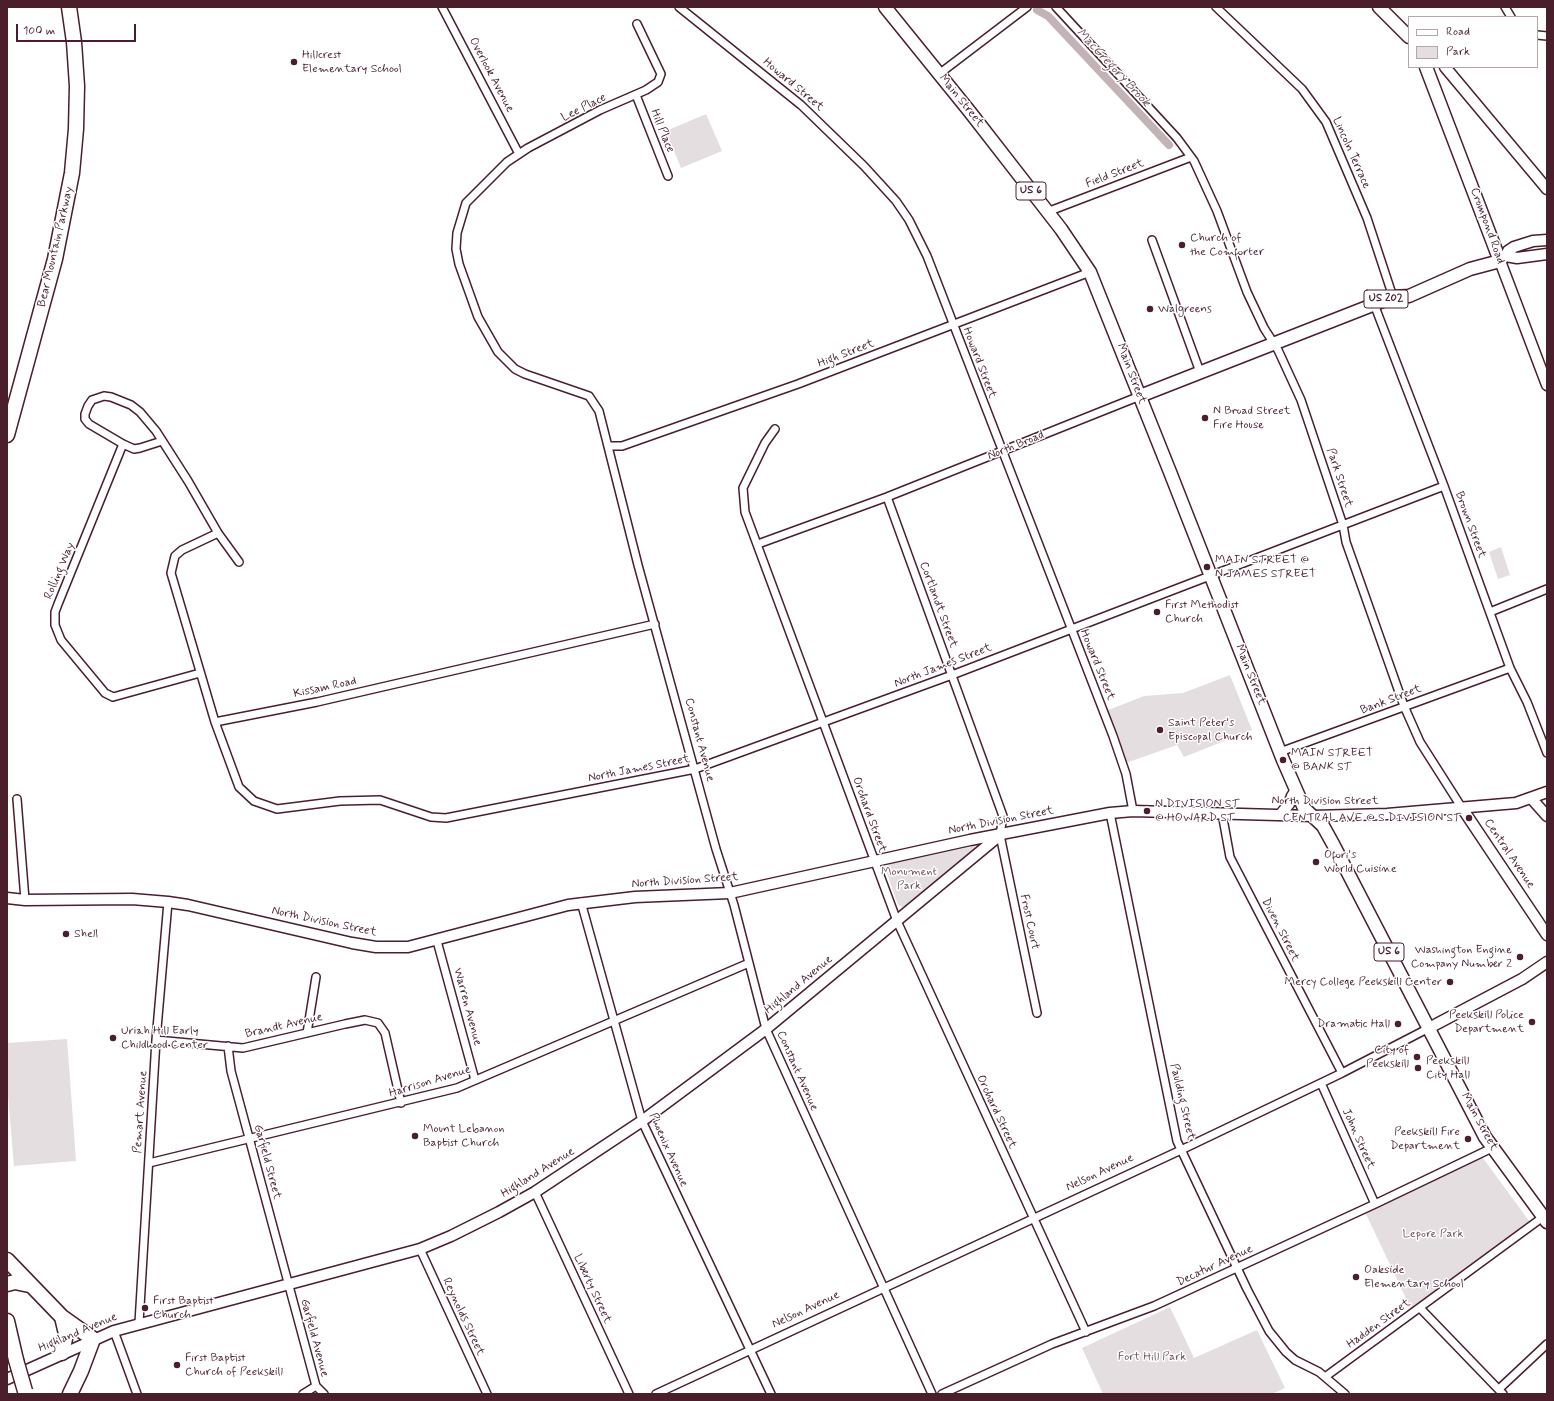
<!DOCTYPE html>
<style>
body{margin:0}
#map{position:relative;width:1554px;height:1401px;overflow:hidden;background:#fff;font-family:Mynerve,sans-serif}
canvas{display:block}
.frame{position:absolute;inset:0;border:8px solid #4a1f2b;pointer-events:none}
.legend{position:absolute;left:1408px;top:16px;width:130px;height:52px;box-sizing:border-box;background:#fff;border:1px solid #b7a5aa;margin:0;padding:5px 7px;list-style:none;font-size:12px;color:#4a1f2b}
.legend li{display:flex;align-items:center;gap:8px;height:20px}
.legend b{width:20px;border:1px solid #b7a5aa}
.scale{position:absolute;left:16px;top:24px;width:120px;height:18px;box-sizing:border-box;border:2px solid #4a1f2b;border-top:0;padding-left:5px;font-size:12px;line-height:14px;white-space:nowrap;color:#4a1f2b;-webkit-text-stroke:3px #fff;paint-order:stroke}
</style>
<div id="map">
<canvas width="1554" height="1401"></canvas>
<div class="frame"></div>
<ul class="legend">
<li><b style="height:5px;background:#fff"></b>Road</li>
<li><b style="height:11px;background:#e5dee0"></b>Park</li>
</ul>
<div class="scale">100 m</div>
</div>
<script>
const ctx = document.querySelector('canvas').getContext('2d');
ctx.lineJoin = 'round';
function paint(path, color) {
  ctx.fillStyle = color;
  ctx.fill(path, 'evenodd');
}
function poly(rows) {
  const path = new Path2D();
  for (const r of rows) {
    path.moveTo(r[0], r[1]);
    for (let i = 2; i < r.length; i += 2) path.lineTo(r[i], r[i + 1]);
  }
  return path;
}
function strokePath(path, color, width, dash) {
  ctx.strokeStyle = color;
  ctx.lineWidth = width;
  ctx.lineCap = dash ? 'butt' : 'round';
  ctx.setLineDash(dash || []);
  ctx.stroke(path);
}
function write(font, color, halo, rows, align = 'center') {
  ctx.font = font + ' Mynerve,sans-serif';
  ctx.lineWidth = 3;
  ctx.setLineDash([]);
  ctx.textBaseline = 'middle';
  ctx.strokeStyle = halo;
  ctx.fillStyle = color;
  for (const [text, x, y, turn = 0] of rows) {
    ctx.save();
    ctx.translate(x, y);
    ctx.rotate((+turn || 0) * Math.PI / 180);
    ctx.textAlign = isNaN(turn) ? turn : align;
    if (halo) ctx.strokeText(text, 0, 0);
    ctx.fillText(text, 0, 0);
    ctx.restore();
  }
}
paint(poly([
 [706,114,722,151,681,168,666,131],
 [1501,547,1510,575,1498,579,1489,552],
 [1230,675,1252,730,1184,757,1177,745,1123,764,1106,711,1144,696,1183,693],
 [975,846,976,849,906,906,903,907,898,905,886,870,889,864],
 [67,1039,76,1161,14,1166,7,1084,7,1043],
 [1480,1154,1532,1225,1413,1313,1364,1210],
 [1170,1307,1194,1358,1257,1330,1285,1388,1272,1394,1103,1394,1082,1348]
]), '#e5dee0');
strokePath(poly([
 [1037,10,1048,16,1169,145]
]), '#c1b3b6', 8);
const street = poly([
 [442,7,519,154],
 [679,7,801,105,864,166,896,201,909,220,927,256,1113,736,1126,774,1133,811],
 [1056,7,1177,138,1194,161,1217,211,1247,292,1264,328,1278,350,1301,400,1343,525,1346,542,1404,706,1420,742,1462,808],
 [1216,7,1302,89,1326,122,1367,218,1393,297],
 [1505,7,1511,17],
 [637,24,661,74,658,82,646,90,600,110,528,148,507,162,466,203,457,233,456,249,459,264,478,317,498,352,515,369,525,374,589,396,599,411,638,565,716,849,734,905,766,1029,932,1394],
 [1537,35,1547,36],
 [939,74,1027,7],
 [636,95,668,176],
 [1047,212,1191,157],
 [1152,240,1200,372],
 [1374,304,1444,486,1510,668,1527,702,1547,753],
 [775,429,765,443,743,488,745,512,897,921,1086,1332],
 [162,441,140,448,134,449,123,444,89,424,85,419,85,414,88,406,92,400,104,396,111,397,131,405,140,412,156,431,188,481,218,533,239,562],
 [123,444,58,604,55,612,55,625,61,640,105,693,113,697,200,673],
 [608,446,622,446,798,384,1090,272],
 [887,497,1003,816,1000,835,1037,1013],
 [218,533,182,550,175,556,171,573,215,722,239,787,254,801,277,809,340,801,380,800,431,817,446,818,695,769,952,675,1444,486],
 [758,544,887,497,1140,396],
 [1490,612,1547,589],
 [215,722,317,702,655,624],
 [1280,752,1510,668],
 [17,799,25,900],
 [1110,813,1177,1141,1247,1289,1269,1331,1286,1352,1295,1360,1319,1372,1345,1394],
 [1222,813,1230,857,1342,1073],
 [581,902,642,1121,771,1394],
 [437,941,475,1080],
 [307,1033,316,977],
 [156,1040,243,1048,345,1024,365,1020,378,1023,385,1033,401,1103],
 [228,1046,231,1071,316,1386,324,1394],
 [1321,1083,1375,1204],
 [149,1163,457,1088,749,963],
 [535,1192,629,1394],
 [420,1249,487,1394],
 [1420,1308,1503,1394],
 [139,1323,156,1040,168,902],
 [114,1331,137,1394],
 [1325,1377,1543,1217],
 [1499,1389,1547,1344],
 [303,1394,316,1386],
 [656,1394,1181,1150,1342,1073,1429,1028],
 [942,1394,1052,1344,1154,1306,1375,1204,1492,1148]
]);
const secondary = poly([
 [1445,67,1547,189],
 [1547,240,1533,241,1514,247,1508,251,1506,256,1500,261,1547,385],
 [1506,256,1517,258,1547,254],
 [1531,798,1547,816],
 [1462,808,1547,935],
 [1280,815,1289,804,1292,796,1296,790],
 [7,898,25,900,132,899,168,902,188,905,352,943,376,947,408,947,568,905,635,897,730,893,970,840,1110,813,1133,811,1313,816,1387,814,1516,803,1547,792],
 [1429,1028,1522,979,1547,962],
 [7,1379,114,1331,420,1249,451,1236,499,1212,535,1192,642,1121,766,1029,999,836]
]);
const primary = poly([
 [885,7,970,112,1061,229,1090,272,1170,472,1283,760,1304,808,1323,826,1333,844,1485,1137,1547,1222],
 [1379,7,1409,37],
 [1140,396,1393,297,1409,296,1470,269,1500,261,1426,67]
]);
const highway = poly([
 [7,435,55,259,72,173,76,129,77,86,74,42,69,7],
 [7,1260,62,1317,93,1339,81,1371,70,1394],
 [7,1284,15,1282,29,1285],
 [62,1317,66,1334,62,1353],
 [7,1321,16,1360]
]);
strokePath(street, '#4a1f2b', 10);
strokePath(secondary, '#4a1f2b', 13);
strokePath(primary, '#4a1f2b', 15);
strokePath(highway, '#4a1f2b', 17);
strokePath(street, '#fff', 7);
strokePath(secondary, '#fff', 10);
strokePath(primary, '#fff', 12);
strokePath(highway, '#fff', 14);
const highwayBridge = poly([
 [16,1360,25,1391]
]);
strokePath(highwayBridge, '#4a1f2b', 17, []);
strokePath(highwayBridge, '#fff', 14);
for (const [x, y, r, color] of [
 [294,62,4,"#4a1f2b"],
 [1182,245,4,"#4a1f2b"],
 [1150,309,4,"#4a1f2b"],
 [1205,418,4,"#4a1f2b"],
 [1207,567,4,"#4a1f2b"],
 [1157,612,4,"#4a1f2b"],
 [1160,730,4,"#4a1f2b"],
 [1283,760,4,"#4a1f2b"],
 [1147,811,4,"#4a1f2b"],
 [1469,818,4,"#4a1f2b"],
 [1316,862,4,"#4a1f2b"],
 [66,934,4,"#4a1f2b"],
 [1520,957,4,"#4a1f2b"],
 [1450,982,4,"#4a1f2b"],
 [1532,1022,4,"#4a1f2b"],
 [1398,1024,4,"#4a1f2b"],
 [113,1038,4,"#4a1f2b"],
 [1417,1057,4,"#4a1f2b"],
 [1418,1068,4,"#4a1f2b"],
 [415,1136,4,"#4a1f2b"],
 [1468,1139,4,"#4a1f2b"],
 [1356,1277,4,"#4a1f2b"],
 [145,1308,4,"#4a1f2b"],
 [177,1365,4,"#4a1f2b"]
]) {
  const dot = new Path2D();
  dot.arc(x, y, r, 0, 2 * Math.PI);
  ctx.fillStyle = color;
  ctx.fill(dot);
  strokePath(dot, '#fff', 1.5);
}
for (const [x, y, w] of [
 [1031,191,30],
 [1386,299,44],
 [1389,952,30]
]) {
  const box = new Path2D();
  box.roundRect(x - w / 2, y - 9, w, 18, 3);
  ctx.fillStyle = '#fff';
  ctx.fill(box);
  strokePath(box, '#4a1f2b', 1);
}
write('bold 11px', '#4a1f2b', null, [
 ["US 6",1031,191],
 ["US 202",1386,299],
 ["US 6",1389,952]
]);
write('12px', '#4a1f2b', '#fff', [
 ["Hillcrest",302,55],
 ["Elementary School",302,69],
 ["Church of",1190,238],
 ["the Comforter",1190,252],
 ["Walgreens",1158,309],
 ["N Broad Street",1213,411],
 ["Fire House",1213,425],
 ["MAIN STREET @",1215,560],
 ["N JAMES STREET",1215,574],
 ["First Methodist",1165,605],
 ["Church",1165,619],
 ["Saint Peter's",1168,723],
 ["Episcopal Church",1168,737],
 ["MAIN STREET",1291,753],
 ["@ BANK ST",1291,767],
 ["N DIVISION ST",1155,804],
 ["@ HOWARD ST",1155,818],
 ["CENTRAL AVE @ S DIVISION ST",1461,818,"right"],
 ["Ofori's",1324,855],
 ["World Cuisine",1324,869],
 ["Shell",74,934],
 ["Washington Engine",1512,950,"right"],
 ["Company Number 2",1512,964,"right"],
 ["Mercy College Peekskill Center",1442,982,"right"],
 ["Peekskill Police",1524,1015,"right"],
 ["Department",1524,1029,"right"],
 ["Dramatic Hall",1390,1024,"right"],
 ["Uriah Hill Early",121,1031],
 ["Childhood Center",121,1045],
 ["City of",1409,1050,"right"],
 ["Peekskill",1409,1064,"right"],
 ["Peekskill",1426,1061],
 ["City Hall",1426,1075],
 ["Mount Lebanon",423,1129],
 ["Baptist Church",423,1143],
 ["Peekskill Fire",1460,1132,"right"],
 ["Department",1460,1146,"right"],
 ["Oakside",1364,1270],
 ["Elementary School",1364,1284],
 ["First Baptist",153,1301],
 ["Church",153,1315],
 ["First Baptist",185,1358],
 ["Church of Peekskill",185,1372]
], 'left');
write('12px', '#4a1f2b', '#fff', [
 ["Overlook Avenue",491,75,62],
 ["Howard Street",793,85,40],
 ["Main Street",961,101,51],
 ["Lee Place",584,108,-27],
 ["Hill Place",662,131,68],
 ["Lincoln Terrace",1351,153,66],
 ["Field Street",1115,174,-21],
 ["Crompond Road",1487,226,70],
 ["Bear Mountain Parkway",56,247,-77],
 ["High Street",846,354,-21],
 ["Howard Street",979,363,69],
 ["Main Street",1131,374,69],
 ["North Broad",1016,446,-22],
 ["Park Street",1339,478,72],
 ["Brown Street",1470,525,70],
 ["Rolling Way",60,571,-67],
 ["Cortlandt Street",938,605,70],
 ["Howard Street",1097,665,68],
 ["North James Street",943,666,-21],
 ["Main Street",1250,675,68],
 ["Kissam Road",325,688,-12],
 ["Bank Street",1391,700,-21],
 ["Constant Avenue",699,740,75],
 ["North James Street",639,769,-11],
 ["North Division Street",1325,801],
 ["Orchard Street",869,815,70],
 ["North Division Street",1001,821,-11],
 ["Central Avenue",1509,854,56],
 ["North Division Street",685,881,-4],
 ["North Division Street",324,922,12],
 ["Frost Court",1029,922,78],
 ["Diven Street",1280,930,63],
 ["Highland Avenue",799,985,-40],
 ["Warren Avenue",467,1007,75],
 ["Brandt Avenue",284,1026,-13],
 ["Constant Avenue",797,1071,66],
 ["Harrison Avenue",430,1082,-17],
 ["Paulding Street",1182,1102,77],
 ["Pemart Avenue",141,1112,-86],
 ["Orchard Street",996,1112,65],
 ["Main Street",1479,1122,61],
 ["John Street",1358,1139,66],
 ["Phoenix Avenue",668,1150,66],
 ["Garfield Street",267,1162,75],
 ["Highland Avenue",538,1173,-32],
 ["Nelson Avenue",1100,1173,-25],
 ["Decatur Avenue",1215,1266,-25],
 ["Liberty Street",592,1289,65],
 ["Nelson Avenue",806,1310,-25],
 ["Reynolds Street",463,1317,65],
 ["Hadden Street",1379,1324,-36],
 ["Highland Avenue",78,1333,-23],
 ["Garfield Avenue",314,1338,75]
]);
write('12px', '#714f58', '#fff', [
 ["Monument",909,872],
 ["Park",909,886],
 ["Lepore Park",1433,1234],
 ["Fort Hill Park",1152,1357]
]);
write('italic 13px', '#74535c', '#fff', [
 ["MacGregory Brook",1113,68,47]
]);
</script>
